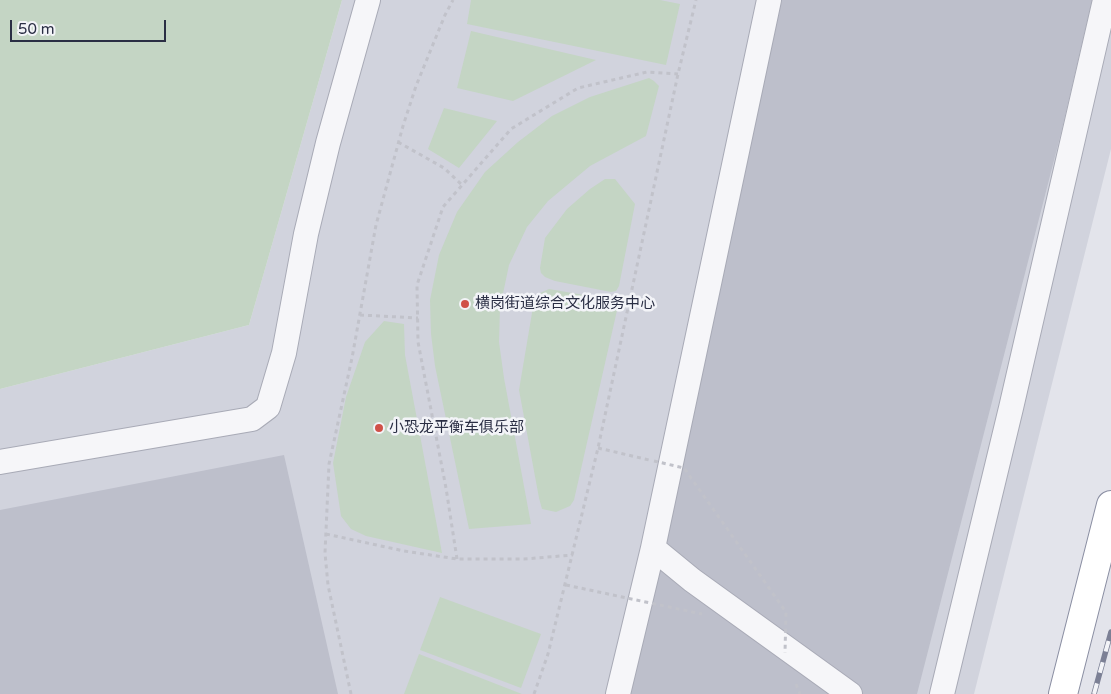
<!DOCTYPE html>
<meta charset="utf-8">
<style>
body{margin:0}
#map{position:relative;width:1111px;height:694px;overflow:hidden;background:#e3e4eb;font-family:"Varela Round",sans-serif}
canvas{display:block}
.scale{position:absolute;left:10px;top:20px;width:156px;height:22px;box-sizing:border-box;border:2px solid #2a2e44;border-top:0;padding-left:6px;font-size:15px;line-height:18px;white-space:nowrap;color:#2a2e44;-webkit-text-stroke:4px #f3f4f8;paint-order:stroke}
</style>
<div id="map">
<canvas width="1111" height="694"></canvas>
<div class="scale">50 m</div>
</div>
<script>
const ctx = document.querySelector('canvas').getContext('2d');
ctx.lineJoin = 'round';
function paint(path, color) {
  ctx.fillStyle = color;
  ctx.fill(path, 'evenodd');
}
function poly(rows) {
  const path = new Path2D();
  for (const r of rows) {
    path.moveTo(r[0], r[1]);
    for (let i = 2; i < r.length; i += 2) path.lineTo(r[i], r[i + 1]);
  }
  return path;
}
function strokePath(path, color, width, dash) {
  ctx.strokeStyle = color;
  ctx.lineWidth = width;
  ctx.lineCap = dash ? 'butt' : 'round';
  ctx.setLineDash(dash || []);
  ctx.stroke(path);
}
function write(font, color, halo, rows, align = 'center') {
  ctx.font = font + ' "Varela Round","Noto Sans SC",sans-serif';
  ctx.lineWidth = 5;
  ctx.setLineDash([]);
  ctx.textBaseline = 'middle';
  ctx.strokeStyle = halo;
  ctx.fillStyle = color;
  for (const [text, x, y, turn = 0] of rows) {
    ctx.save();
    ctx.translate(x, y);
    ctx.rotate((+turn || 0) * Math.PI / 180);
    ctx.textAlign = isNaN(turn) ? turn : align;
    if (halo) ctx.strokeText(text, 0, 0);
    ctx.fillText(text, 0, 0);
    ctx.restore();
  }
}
paint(poly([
 [342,0,1111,0,1111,149,974,694,0,694,0,389,249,325]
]), '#d1d3dd');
paint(poly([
 [0,0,342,0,249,325,0,389],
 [471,0,660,0,680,4,666,65,467,24],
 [471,31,596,60,513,101,457,88],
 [649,78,654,81,659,86,646,136,590,166,548,201,527,227,509,265,500,308,499,342,504,378,531,524,469,529,435,366,431,334,430,300,439,255,457,212,485,172,518,142,552,116,590,97],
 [444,108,497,121,459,168,428,149],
 [605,179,615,179,635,204,619,286,616,291,611,292,555,281,545,277,541,273,540,268,545,238,567,209,590,189],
 [549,289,613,300,618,306,574,500,570,506,556,512,542,509,539,498,519,390,534,301,540,293],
 [384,321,404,324,405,355,442,553,366,536,351,529,341,516,333,463,346,397,365,342],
 [440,597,541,634,521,688,420,650],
 [419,654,522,694,404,694]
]), '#c4d5c4');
paint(poly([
 [782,0,1092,0,1061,133,917,694,626,694],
 [284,455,338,694,0,694,0,510]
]), '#bdbfcb');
const minor = poly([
 [769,0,653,548,692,580,850,694],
 [0,462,252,419,268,407,284,353,306,234,328,143,368,0],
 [618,694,653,548],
 [942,694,1011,408,1105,0]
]);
const highway = poly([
 [1063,694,1111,505]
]);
strokePath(minor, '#a8aab6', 26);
strokePath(highway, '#8a8ea2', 30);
strokePath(poly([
 [398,142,444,168,462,185],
 [360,315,418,318],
 [598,448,649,460],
 [326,534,404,551,457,559,524,559,573,555],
 [457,559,446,488,418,342,417,285,443,207,511,129,578,88,647,72,678,74],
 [796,684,800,694],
 [351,694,328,585,325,553,329,464,352,358,376,225,403,126,416,86,445,15,453,0],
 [534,694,548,654,598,448,678,74,696,0]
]), '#c1c2ca', 3, [4, 4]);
strokePath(minor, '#f6f6f9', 24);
strokePath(highway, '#fff', 28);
const rail = poly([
 [1094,694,1111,632]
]);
strokePath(rail, '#7c8095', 5.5);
strokePath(rail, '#f3f4f8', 4, [11]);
strokePath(poly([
 [654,461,684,468,786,612,785,653],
 [566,585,702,614]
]), '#c1c2ca', 3, [4, 4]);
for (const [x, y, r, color] of [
 [465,304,5,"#d05148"],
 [379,428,5,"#d05148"]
]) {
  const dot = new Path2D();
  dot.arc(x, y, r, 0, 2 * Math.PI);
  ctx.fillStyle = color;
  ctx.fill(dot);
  strokePath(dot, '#f3f4f8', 2);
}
write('15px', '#2a2e44', '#f3f4f8', [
 ["横岗街道综合文化服务中心",475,304],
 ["小恐龙平衡车俱乐部",389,428]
], 'left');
</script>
